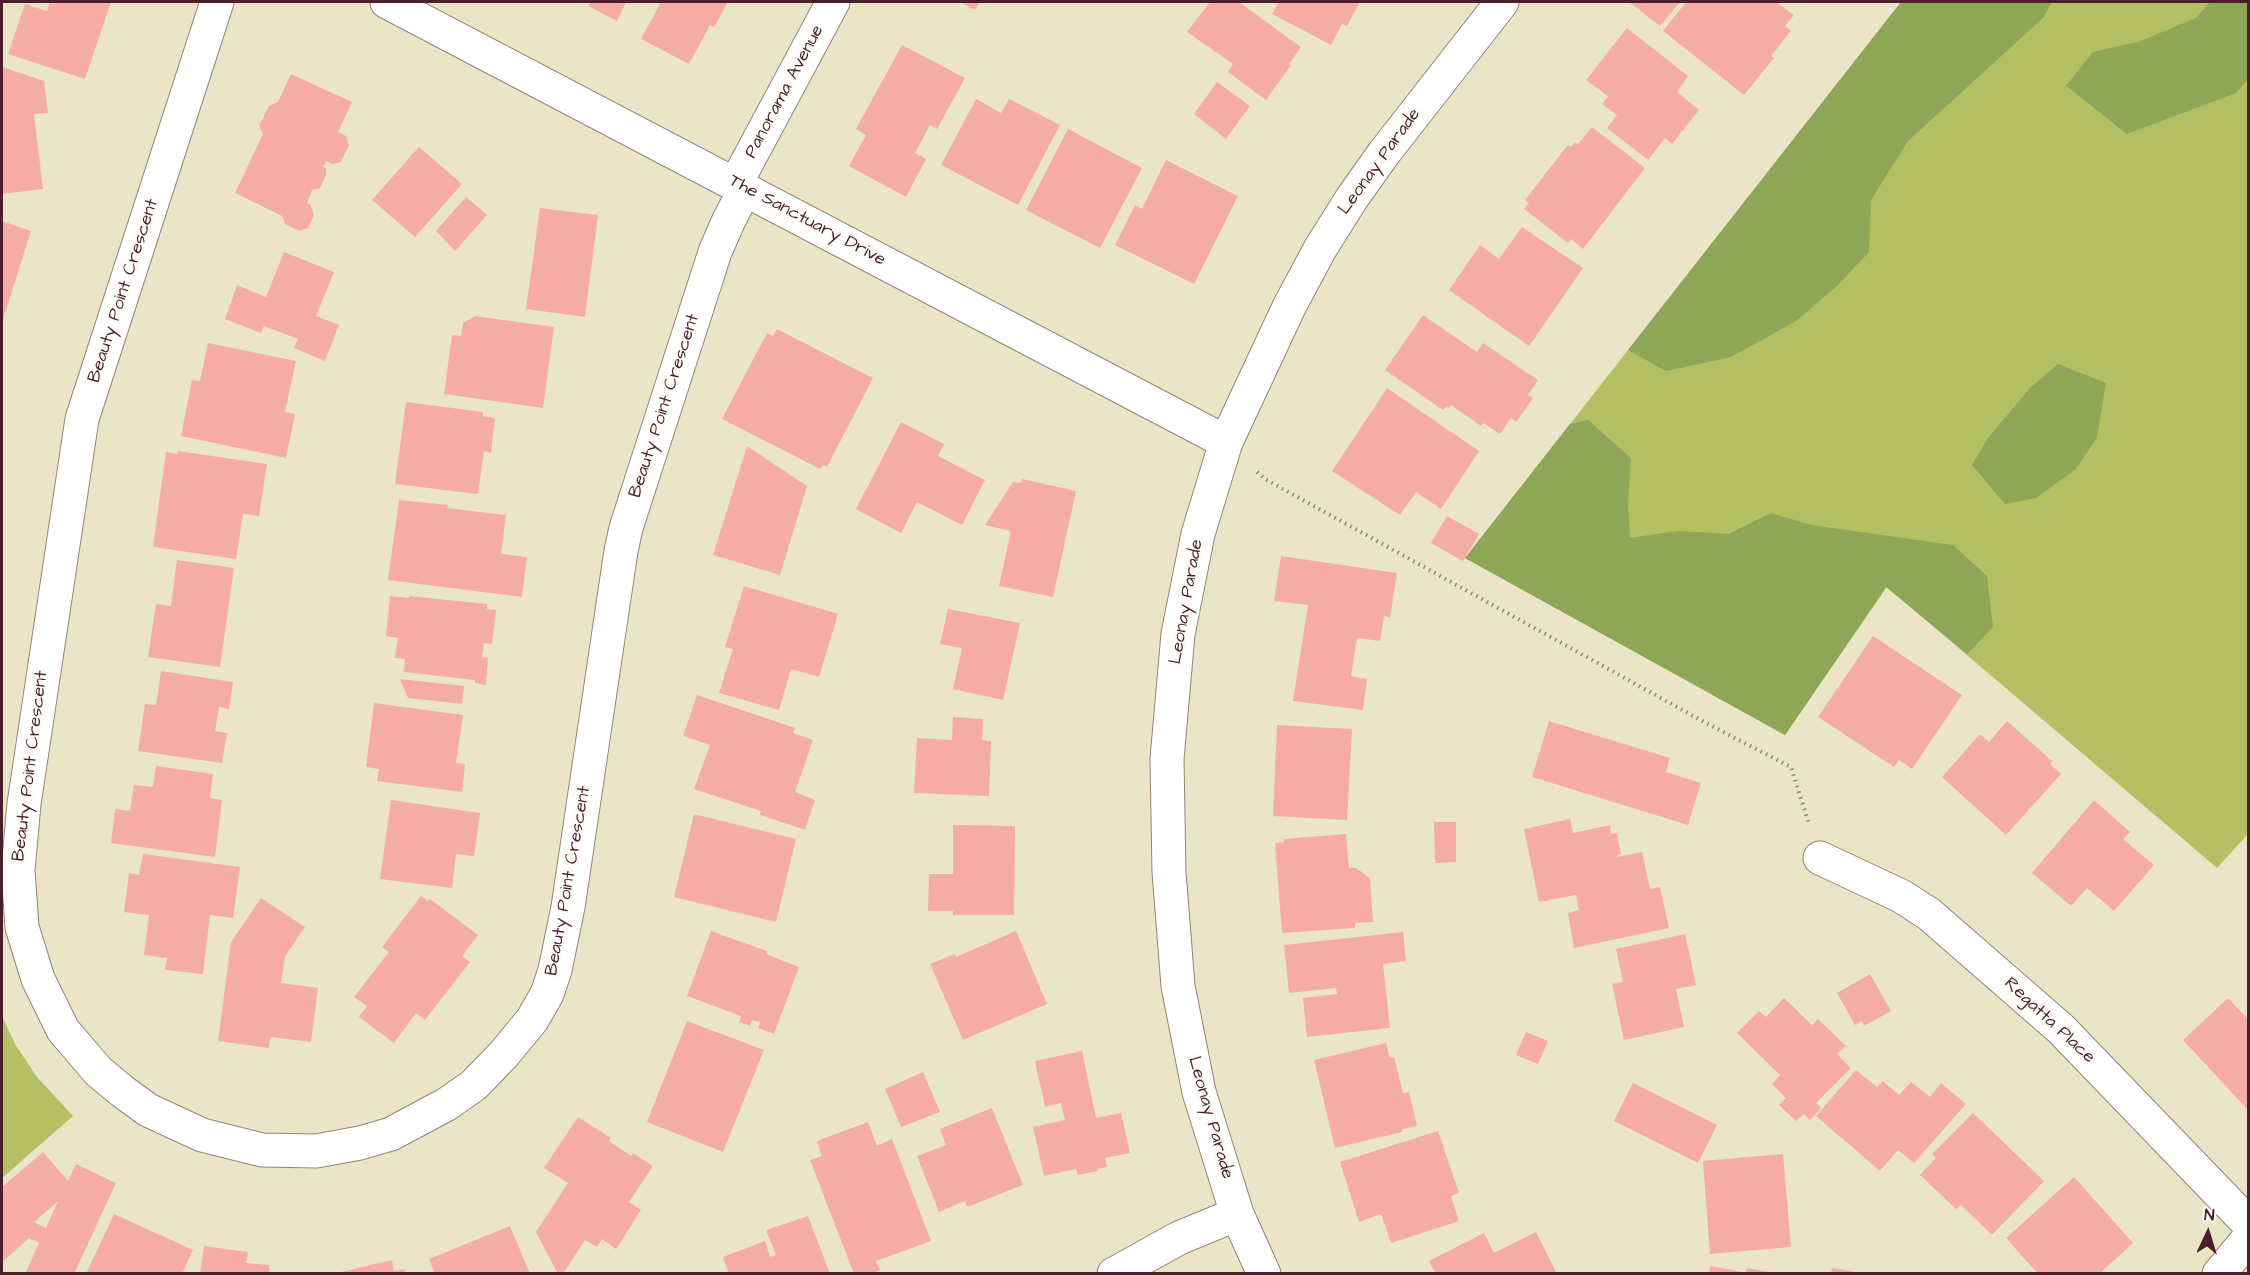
<!DOCTYPE html>
<style>
body{margin:0}
#map{position:relative;width:2250px;height:1275px;overflow:hidden;background:#eae5c6;font-family:"Architects Daughter",sans-serif}
canvas{display:block}
.frame{position:absolute;inset:0;border:3px solid #4a1f2b;pointer-events:none}
.north{position:absolute;left:2178px;top:1203px;width:60px;height:60px;-webkit-text-stroke:4px #fdfcf7;paint-order:stroke;rotate:4deg;font-size:16px;font-weight:700;line-height:24px;text-align:center;color:#4a1f2b}
.north::after{content:'';display:block;margin:auto;width:21px;height:27px;background:#4a1f2b;clip-path:polygon(50% 0,100% 100%,50% 72%,0 100%)}
</style>
<div id="map">
<canvas width="2250" height="1275"></canvas>
<div class="frame"></div>
<div class="north">N</div>
</div>
<script>
const ctx = document.querySelector('canvas').getContext('2d');
ctx.lineJoin = 'round';
function paint(path, color) {
  ctx.fillStyle = color;
  ctx.fill(path, 'evenodd');
}
function poly(rows) {
  const path = new Path2D();
  for (const r of rows) {
    path.moveTo(r[0], r[1]);
    for (let i = 2; i < r.length; i += 2) path.lineTo(r[i], r[i + 1]);
  }
  return path;
}
function strokePath(path, color, width, dash) {
  ctx.strokeStyle = color;
  ctx.lineWidth = width;
  ctx.lineCap = dash ? 'butt' : 'round';
  ctx.setLineDash(dash || []);
  ctx.stroke(path);
}
function write(font, color, halo, rows, align = 'center') {
  ctx.font = font + ' "Architects Daughter",sans-serif';
  ctx.lineWidth = 6;
  ctx.setLineDash([]);
  ctx.textBaseline = 'middle';
  ctx.strokeStyle = halo;
  ctx.fillStyle = color;
  for (const [text, x, y, turn = 0] of rows) {
    ctx.save();
    ctx.translate(x, y);
    ctx.rotate((+turn || 0) * Math.PI / 180);
    ctx.textAlign = isNaN(turn) ? turn : align;
    if (halo) ctx.strokeText(text, 0, 0);
    ctx.fillText(text, 0, 0);
    ctx.restore();
  }
}
paint(poly([
 [1901,2,2248,2,2248,834,2217,868,1887,587,1785,735,1465,558],
 [2,1016,15,1044,37,1077,73,1116,2,1178]
]), '#b2bf62');
paint(poly([
 [1901,2,2052,2,2043,18,1908,141,1871,200,1869,252,1837,286,1796,321,1731,357,1666,371,1628,350],
 [2210,2,2248,2,2248,79,2236,93,2127,134,2066,86,2093,52,2138,42,2196,18],
 [2058,364,2106,383,2097,437,2076,469,2036,498,2005,504,1972,465,1988,438,2030,388],
 [1588,420,1631,458,1628,501,1630,538,1677,531,1729,534,1771,513,1811,525,1953,545,1987,576,1993,627,1967,654,1886,587,1785,735,1465,558,1570,424]
]), '#8da658');
paint(poly([
 [50,2,111,2,85,79,8,54,25,4,47,11],
 [591,2,626,2,617,21,588,6],
 [656,2,728,2,714,27,710,25,689,64,641,39,660,4],
 [960,2,980,2,975,10],
 [1210,2,1239,2,1301,47,1289,64,1291,65,1266,100,1228,72,1233,64,1187,32],
 [1279,2,1360,2,1347,26,1342,24,1331,45,1272,14],
 [1629,2,1680,2,1660,26],
 [1686,2,1776,2,1794,15,1785,26,1791,31,1771,56,1774,58,1744,95,1663,31],
 [1627,28,1688,76,1677,92,1699,110,1672,144,1665,138,1648,160,1607,128,1617,115,1602,104,1608,96,1586,80],
 [902,45,965,78,937,129,930,125,915,153,926,159,906,197,849,166,866,135,856,129],
 [2,67,44,81,48,113,34,114,43,189,2,194],
 [291,74,352,102,338,132,346,136,349,145,341,162,332,164,326,161,323,167,326,168,326,174,320,188,312,190,307,203,310,204,314,215,308,228,300,231,285,224,282,216,235,193,263,134,259,126,269,106,278,102],
 [1217,82,1250,106,1226,139,1194,114],
 [976,99,1001,113,1009,99,1060,125,1018,205,941,165],
 [1592,127,1645,168,1583,249,1571,239,1568,243,1524,209,1529,203,1525,200,1568,145,1571,147,1575,142,1578,144],
 [1068,129,1142,168,1100,248,1026,210],
 [419,147,462,184,415,237,372,200],
 [1166,160,1238,196,1194,284,1115,245,1135,205,1142,209],
 [466,197,487,215,455,251,436,231],
 [540,208,598,215,585,317,526,309],
 [2,221,31,231,2,323],
 [1522,227,1583,268,1529,346,1449,290,1480,245,1499,259],
 [284,252,334,272,316,316,339,325,325,361,294,348,298,339,264,326,261,333,225,319,237,285,266,297],
 [1423,315,1477,352,1483,343,1538,380,1528,395,1533,398,1516,422,1511,418,1500,434,1483,423,1481,426,1451,405,1449,408,1446,406,1443,410,1385,370],
 [475,316,554,327,543,408,444,394,452,335,461,336,463,323],
 [777,329,873,378,827,467,823,465,820,469,722,419,767,333,773,336],
 [208,343,296,361,285,412,295,414,286,458,181,436,192,380,200,381],
 [1387,388,1479,451,1441,509,1416,492,1400,515,1332,471],
 [406,402,483,412,483,416,495,418,491,453,484,451,478,494,395,484],
 [901,422,944,444,938,456,985,480,962,525,917,502,901,533,856,509],
 [747,446,807,486,780,575,713,555],
 [178,451,267,464,259,516,243,514,236,559,153,547,166,452,178,454],
 [1022,479,1076,491,1053,597,999,586,1011,531,985,525,1013,482,1021,483],
 [399,500,448,505,447,508,506,515,501,554,527,557,522,597,388,580],
 [1447,516,1479,534,1463,561,1431,543],
 [1281,556,1397,573,1390,618,1384,616,1380,641,1357,638,1351,676,1367,679,1363,710,1293,701,1308,605,1274,601],
 [177,560,234,568,220,667,148,657,156,604,171,606],
 [744,586,838,614,819,677,791,669,779,710,719,693,733,649,725,647],
 [390,596,409,598,409,596,487,604,487,609,496,610,492,644,484,643,482,657,488,658,486,685,475,683,475,680,404,672,405,659,395,658,398,638,386,636],
 [948,609,1020,623,1003,700,953,689,962,648,940,644],
 [1873,636,1962,695,1912,769,1899,760,1894,767,1818,717],
 [161,671,233,682,229,709,219,707,215,731,227,733,222,763,138,751,145,704,156,705],
 [400,679,464,686,462,704,408,698],
 [697,695,795,728,793,733,813,740,795,792,815,800,805,830,760,815,761,811,694,789,710,745,683,736],
 [374,703,463,715,456,763,465,764,462,792,377,781,379,769,366,767],
 [953,717,983,719,982,740,991,741,989,796,914,793,917,738,952,740],
 [1549,721,1670,758,1666,772,1701,783,1688,825,1532,777],
 [2007,721,2052,761,2050,764,2061,774,2006,835,1942,777,1980,734,1989,742],
 [1277,725,1352,729,1347,820,1273,816],
 [156,766,213,774,210,798,222,800,215,857,111,843,115,809,130,811,134,785,153,787],
 [391,800,480,813,474,856,456,854,452,888,380,879],
 [2094,800,2130,832,2123,839,2154,865,2114,911,2087,888,2071,906,2032,873],
 [694,814,796,839,776,922,674,897],
 [1570,819,1573,833,1610,825,1611,834,1617,833,1621,854,1617,855,1617,857,1642,852,1650,889,1660,887,1669,928,1574,948,1568,913,1579,910,1576,895,1539,902,1524,829],
 [1434,822,1456,822,1456,862,1435,863],
 [953,825,1015,826,1014,915,953,915,953,911,928,911,929,874,953,874],
 [1346,834,1349,868,1356,868,1370,878,1373,922,1355,923,1355,928,1282,933,1275,843,1284,842,1284,839],
 [143,854,240,867,233,918,210,915,203,974,165,970,167,958,144,955,149,915,124,912,129,873,139,875],
 [421,896,428,901,430,899,478,935,462,956,470,962,425,1020,416,1013,394,1043,359,1017,367,1006,354,997,389,952,382,947],
 [261,898,305,927,285,956,281,983,318,988,311,1042,270,1037,269,1048,218,1041,231,942],
 [711,931,767,951,766,954,799,967,774,1034,758,1028,760,1022,752,1020,750,1026,739,1022,741,1016,687,996],
 [1016,931,1047,1004,963,1040,930,964,955,954,956,957],
 [1403,932,1406,961,1383,964,1390,1028,1307,1037,1303,998,1337,994,1336,988,1289,993,1284,945],
 [1685,934,1696,985,1676,989,1684,1027,1624,1040,1612,984,1623,982,1616,949],
 [1870,974,1891,1011,1864,1026,1862,1021,1855,1025,1837,993],
 [1784,998,1812,1025,1818,1019,1846,1046,1837,1054,1851,1068,1816,1103,1821,1108,1810,1120,1804,1114,1796,1121,1779,1105,1786,1098,1772,1084,1780,1075,1737,1033,1759,1011,1766,1017],
 [2228,998,2248,1019,2248,1110,2183,1040],
 [687,1021,764,1050,723,1152,647,1122],
 [1526,1032,1548,1041,1538,1064,1516,1055],
 [1386,1043,1390,1058,1394,1057,1403,1093,1409,1092,1417,1126,1402,1129,1402,1132,1335,1148,1314,1060],
 [1082,1051,1096,1118,1121,1113,1130,1153,1105,1158,1107,1167,1097,1169,1098,1171,1078,1175,1076,1169,1044,1176,1033,1127,1065,1120,1061,1103,1045,1107,1035,1061],
 [1856,1070,1877,1087,1883,1081,1899,1095,1911,1082,1930,1097,1941,1083,1966,1104,1914,1163,1898,1150,1880,1171,1816,1116],
 [923,1072,940,1112,901,1127,885,1089],
 [1633,1083,1717,1125,1698,1163,1614,1121],
 [992,1108,1023,1185,967,1207,965,1201,939,1212,917,1156,946,1145,940,1129],
 [1973,1113,2044,1181,1992,1235,1961,1205,1956,1209,1920,1175,1936,1158,1932,1154],
 [578,1117,611,1138,609,1141,631,1156,633,1153,653,1166,629,1202,641,1210,616,1249,602,1239,597,1247,585,1240,563,1274,558,1274,536,1232,568,1183,544,1168],
 [868,1122,877,1146,892,1139,931,1241,876,1261,880,1270,871,1274,854,1274,810,1160,822,1156,817,1141],
 [1438,1131,1459,1193,1451,1196,1459,1221,1391,1243,1381,1214,1359,1222,1340,1162],
 [43,1152,68,1181,76,1164,116,1183,74,1274,25,1274,39,1243,29,1238,2,1262,2,1187],
 [58,1201,46,1228,34,1222],
 [1783,1154,1791,1247,1710,1254,1703,1161],
 [2074,1177,2133,1243,2099,1274,2038,1274,2006,1238],
 [114,1214,193,1250,182,1274,86,1274],
 [808,1216,830,1274,729,1274,723,1257,765,1241,770,1257,776,1255,766,1230],
 [510,1226,530,1274,435,1274,429,1259],
 [1536,1232,1557,1274,1436,1274,1429,1261,1484,1233,1494,1253],
 [204,1246,248,1252,246,1263,269,1265,270,1274,200,1274],
 [392,1260,394,1271,405,1269,406,1274,333,1274],
 [1710,1266,1743,1272,1743,1274,1709,1274],
 [1747,1268,1769,1272,1769,1274,1745,1274],
 [1832,1268,1856,1272,1856,1274,1831,1274]
]), '#f5aca6');
const minor = poly([
 [217,2,82,419,24,804,18,870,22,927,38,979,63,1030,98,1071,122,1091,148,1110,202,1135,262,1150,316,1151,360,1143,391,1134,447,1104,474,1085,504,1054,532,1020,547,994,555,970,568,907,621,551,626,528,715,252,728,222,745,189],
 [387,2,1226,442],
 [736,183,833,2],
 [1820,858,1901,896,1929,914,2061,1029,2248,1223],
 [1114,1274,1179,1238,1237,1214],
 [2219,1274,2248,1239]
]);
const tertiary = poly([
 [1264,1274,1237,1214,1199,1092,1178,986,1169,872,1167,759,1178,634,1198,534,1226,442,1289,307,1320,249,1352,198,1384,153,1502,2]
]);
strokePath(minor, '#9a8278', 35);
strokePath(tertiary, '#9a8278', 35);
strokePath(poly([
 [1257,472,1265,479,1706,723,1791,767,1809,824]
]), '#9a8278', 4, [1.5, 4.5]);
strokePath(minor, '#fff', 33);
strokePath(tertiary, '#fff', 33);
write('18px', '#4a1f2b', '#fdfcf7', [
 ["Panorama Avenue",785,92,-62],
 ["Leonay Parade",1380,162,-54],
 ["The Sanctuary Drive",807,221,28],
 ["Beauty Point Crescent",124,291,-72],
 ["Beauty Point Crescent",665,406,-72],
 ["Leonay Parade",1187,602,-80],
 ["Beauty Point Crescent",31,766,-83],
 ["Beauty Point Crescent",569,881,-80],
 ["Regatta Place",2049,1021,43],
 ["Leonay Parade",1210,1118,74]
]);
</script>
